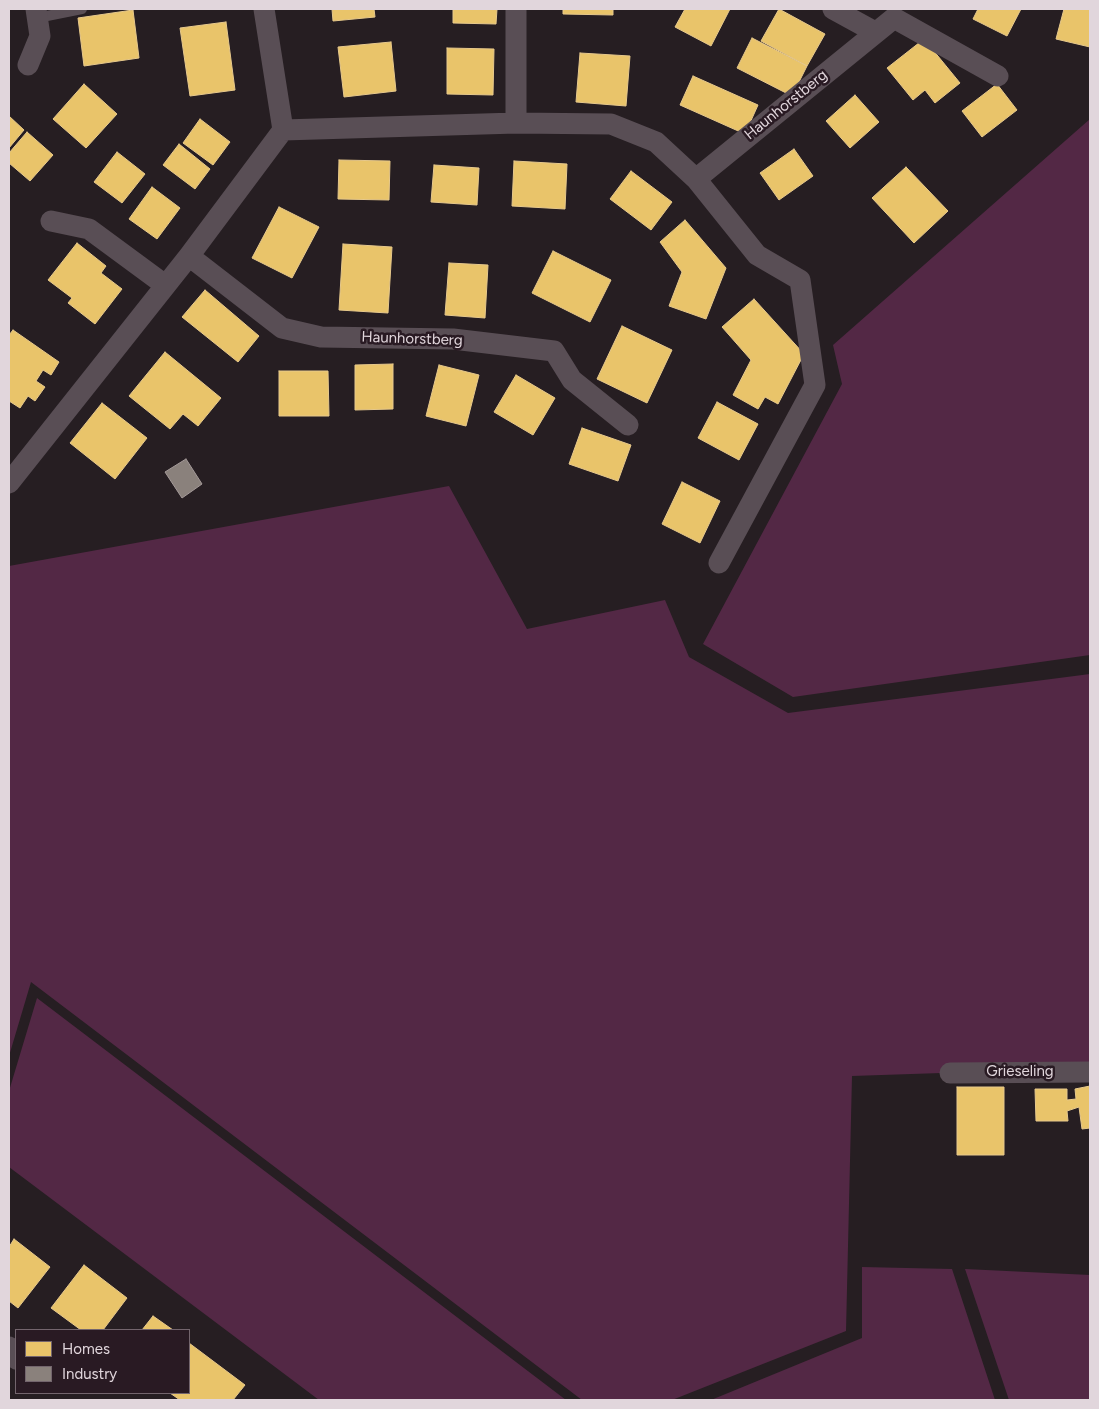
<!DOCTYPE html>
<style>
body{margin:0}
#map{position:relative;width:1099px;height:1409px;overflow:hidden;background:#261e22;font-family:Figtree,sans-serif}
canvas{display:block}
.frame{position:absolute;inset:0;border:10px solid #e1d6dc;pointer-events:none}
.legend{position:absolute;left:15px;top:1329px;width:175px;height:65px;box-sizing:border-box;background:#291a23;border:1px solid #73656d;margin:0;padding:6px 9px;list-style:none;font-size:15px;color:#e1d6dc}
.legend li{display:flex;align-items:center;gap:10px;height:25px}
.legend b{width:25px;border:1px solid #73656d}
</style>
<div id="map">
<canvas width="1099" height="1409"></canvas>
<div class="frame"></div>
<ul class="legend">
<li><b style="height:14px;background:#e9c46a"></b>Homes</li>
<li><b style="height:14px;background:#8a817c"></b>Industry</li>
</ul>
</div>
<script>
const ctx = document.querySelector('canvas').getContext('2d');
ctx.lineJoin = 'round';
function paint(path, color) {
  ctx.fillStyle = color;
  ctx.fill(path, 'evenodd');
}
function poly(rows) {
  const path = new Path2D();
  for (const r of rows) {
    path.moveTo(r[0], r[1]);
    for (let i = 2; i < r.length; i += 2) path.lineTo(r[i], r[i + 1]);
  }
  return path;
}
function strokePath(path, color, width, dash) {
  ctx.strokeStyle = color;
  ctx.lineWidth = width;
  ctx.lineCap = dash ? 'butt' : 'round';
  ctx.setLineDash(dash || []);
  ctx.stroke(path);
}
function write(font, color, halo, rows, align = 'center') {
  ctx.font = font + ' Figtree,sans-serif';
  ctx.lineWidth = 5;
  ctx.setLineDash([]);
  ctx.textBaseline = 'middle';
  ctx.strokeStyle = halo;
  ctx.fillStyle = color;
  for (const [text, x, y, turn = 0] of rows) {
    ctx.save();
    ctx.translate(x, y);
    ctx.rotate((+turn || 0) * Math.PI / 180);
    ctx.textAlign = isNaN(turn) ? turn : align;
    if (halo) ctx.strokeText(text, 0, 0);
    ctx.fillText(text, 0, 0);
    ctx.restore();
  }
}
paint(poly([
 [1090,119,1090,655,793,697,703,644,842,384,833,345],
 [449,486,527,629,665,600,689,657,788,713,1090,674,1090,1068,852,1076,846,1331,672,1400,582,1400,31,982,9,1056,9,566],
 [37,998,566,1400,319,1400,9,1167,9,1091],
 [862,1267,952,1269,995,1400,711,1400,862,1338],
 [965,1269,1090,1275,1090,1400,1009,1400]
]), '#532845');
const homes = poly([
 [332,9,374,9,375,17,333,21,332,9],
 [453,9,497,9,496,24,453,23,453,9],
 [563,9,613,9,613,15,563,14,563,9],
 [685,9,730,9,711,46,675,27,685,9],
 [779,9,825,34,807,66,761,41,779,9],
 [978,9,1021,9,1007,36,973,19,978,9],
 [1064,9,1090,9,1090,47,1056,39,1064,9],
 [133,10,139,58,84,66,78,18,133,10],
 [226,22,235,90,190,96,180,28,226,22],
 [752,38,807,66,792,96,737,68,752,38],
 [924,39,960,83,935,103,925,90,913,100,887,68,924,39],
 [391,42,396,91,344,97,338,47,391,42],
 [447,48,494,49,493,95,447,94,447,48],
 [580,53,630,56,626,106,576,102,580,53],
 [693,76,758,105,745,134,680,105,693,76],
 [84,84,117,114,86,148,53,119,84,84],
 [997,84,1017,110,982,137,962,111,997,84],
 [855,95,879,122,850,148,826,121,855,95],
 [9,116,24,130,9,148,9,116],
 [200,119,230,142,213,165,183,143,200,119],
 [27,132,53,155,30,181,9,163,9,153,27,132],
 [179,144,210,169,195,189,163,165,179,144],
 [794,149,813,176,779,200,760,173,794,149],
 [117,152,145,174,122,203,94,182,117,152],
 [339,160,390,161,389,200,338,199,339,160],
 [514,161,567,164,565,209,512,206,514,161],
 [434,165,479,168,477,205,431,202,434,165],
 [906,167,948,211,914,243,872,198,906,167],
 [631,171,672,202,651,230,610,199,631,171],
 [152,187,180,208,157,239,129,219,152,187],
 [279,207,319,227,292,278,252,258,279,207],
 [685,220,726,268,706,319,669,306,682,272,660,242,685,220],
 [77,243,106,266,101,273,122,289,95,324,68,303,72,298,48,280,77,243],
 [343,244,392,247,388,313,339,310,343,244],
 [553,251,611,280,590,322,532,293,553,251],
 [449,263,488,265,485,318,445,315,449,263],
 [205,290,259,336,238,362,182,317,205,290],
 [754,299,804,354,778,404,765,397,758,409,733,395,751,360,722,327,754,299],
 [622,326,672,350,647,403,597,379,622,326],
 [13,330,59,362,51,375,43,370,36,381,45,387,35,401,28,396,20,408,9,401,9,335,13,330],
 [165,352,221,398,198,426,183,414,170,429,129,396,165,352],
 [393,364,393,409,355,410,355,365,393,364],
 [439,365,479,375,466,426,426,416,439,365],
 [279,371,328,371,329,416,279,416,279,371],
 [516,375,555,398,533,435,494,412,516,375],
 [717,402,758,424,739,460,698,438,717,402],
 [102,403,147,438,115,479,70,443,102,403],
 [582,428,631,445,618,481,569,464,582,428],
 [682,482,720,501,700,543,662,524,682,482],
 [1090,1086,1090,1128,1082,1129,1079,1107,1067,1111,1068,1121,1036,1121,1035,1089,1067,1089,1067,1100,1076,1099,1075,1089,1090,1086],
 [957,1087,1004,1087,1004,1155,957,1155,957,1087],
 [14,1239,50,1267,18,1308,9,1301,9,1247,14,1239],
 [84,1265,127,1298,103,1330,81,1330,51,1308,84,1265],
 [153,1316,173,1330,142,1330,153,1316],
 [189,1343,245,1385,233,1400,180,1400,170,1393,189,1393,189,1343]
]);
paint(homes, '#e9c46a');
strokePath(homes, '#e7c98c', 1);
const industry = poly([
 [186,459,202,484,182,498,165,472,186,459]
]);
paint(industry, '#8a817c');
strokePath(industry, '#a49a99', 1);
strokePath(poly([
 [37,18,82,9]
]), '#594e55', 10);
strokePath(poly([
 [264,9,283,130],
 [833,9,875,32],
 [28,65,40,36,36,9],
 [516,123,516,9],
 [696,179,894,18,998,76],
 [51,221,89,229,165,285],
 [189,256,282,328,321,337,453,339,554,351,572,380,628,425],
 [9,483,189,256,283,130,516,123,611,124,656,142,696,179,757,255,800,280,815,385,719,563],
 [950,1073,1090,1072],
 [9,1347,16,1359]
]), '#594e55', 21);
write('15px', '#e1d6dc', '#291a23', [
 ["Haunhorstberg",786,105,-39],
 ["Haunhorstberg",412,339,2],
 ["Grieseling",1020,1072]
]);
</script>
